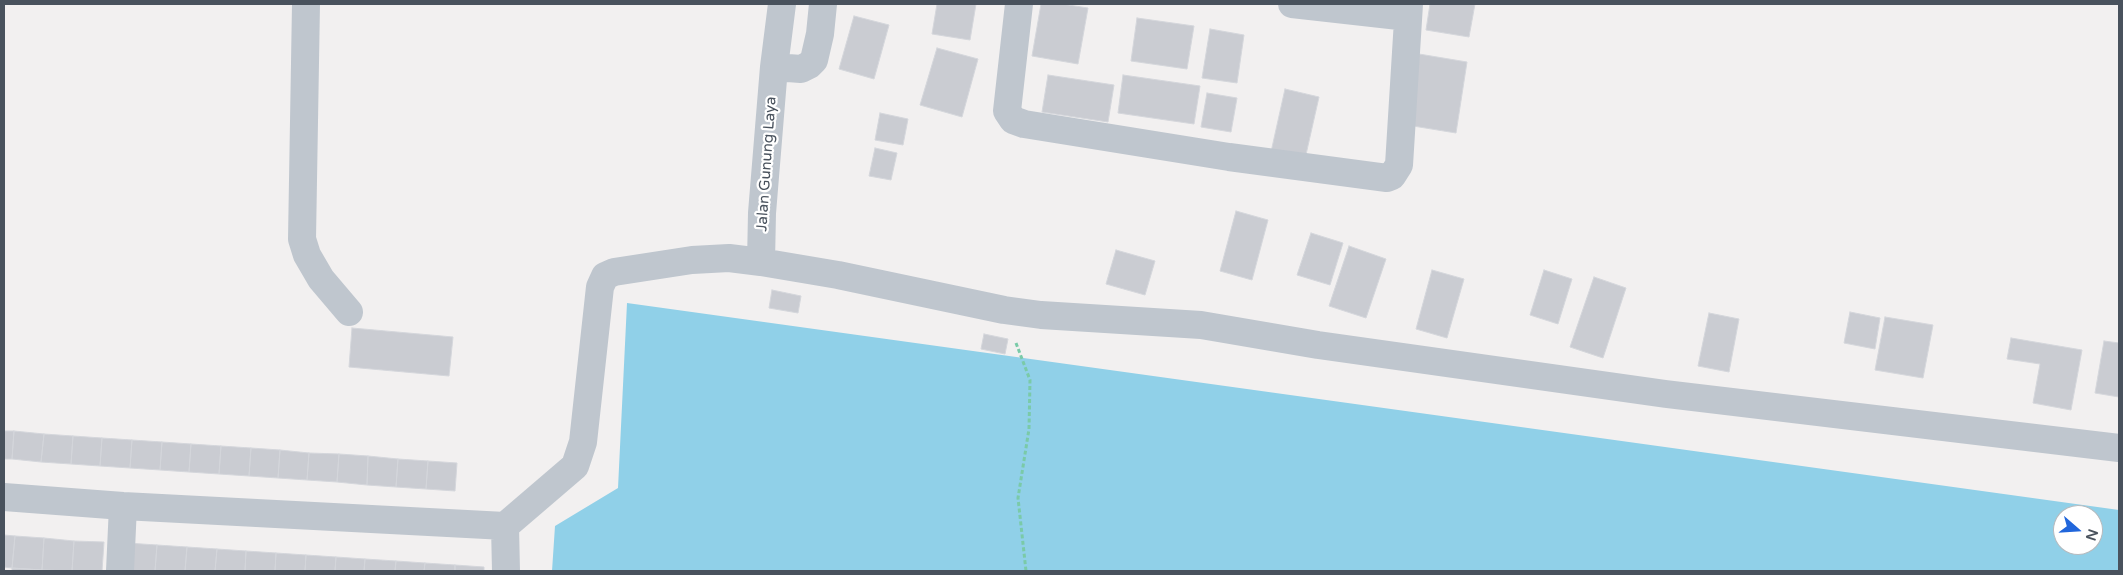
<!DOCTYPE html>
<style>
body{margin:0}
#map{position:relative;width:2123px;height:575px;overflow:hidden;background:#f2f0f0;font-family:"Varela Round",sans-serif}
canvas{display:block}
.frame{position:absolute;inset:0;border:5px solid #49525d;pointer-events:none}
.north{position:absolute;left:2053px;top:505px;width:50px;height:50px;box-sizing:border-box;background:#fff;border:1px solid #b6babe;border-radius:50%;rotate:109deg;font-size:14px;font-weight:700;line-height:20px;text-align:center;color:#49525d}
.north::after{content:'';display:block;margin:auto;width:18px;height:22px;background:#2166db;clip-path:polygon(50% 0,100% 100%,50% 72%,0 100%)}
</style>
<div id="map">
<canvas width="2123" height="575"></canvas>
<div class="frame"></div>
<div class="north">N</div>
</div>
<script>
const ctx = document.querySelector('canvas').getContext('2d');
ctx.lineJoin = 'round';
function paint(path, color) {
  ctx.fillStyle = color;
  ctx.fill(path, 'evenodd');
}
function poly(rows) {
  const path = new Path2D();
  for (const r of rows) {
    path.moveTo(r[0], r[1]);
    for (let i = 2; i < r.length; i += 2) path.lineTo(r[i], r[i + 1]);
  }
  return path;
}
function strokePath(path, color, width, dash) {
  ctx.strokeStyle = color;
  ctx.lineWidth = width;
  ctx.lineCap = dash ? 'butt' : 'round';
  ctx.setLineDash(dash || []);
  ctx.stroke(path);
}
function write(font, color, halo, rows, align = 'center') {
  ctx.font = font + ' "Varela Round",sans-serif';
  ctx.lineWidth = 4.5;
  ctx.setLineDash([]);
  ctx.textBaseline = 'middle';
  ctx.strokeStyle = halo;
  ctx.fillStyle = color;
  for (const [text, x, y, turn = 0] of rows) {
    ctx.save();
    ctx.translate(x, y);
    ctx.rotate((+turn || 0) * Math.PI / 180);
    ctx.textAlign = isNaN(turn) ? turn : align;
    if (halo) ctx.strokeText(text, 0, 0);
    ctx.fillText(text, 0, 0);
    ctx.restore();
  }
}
paint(poly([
 [627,303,2119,510,2119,571,552,571,555,526,618,488],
 [2063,515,2093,515,2093,545,2063,545]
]), '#90d0e8');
const building = poly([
 [937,4,976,4,970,40,932,34,937,4],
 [1041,4,1062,4,1088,8,1078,64,1032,56,1041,4],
 [1430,4,1475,4,1469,37,1426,30,1430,4],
 [854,16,889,25,874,79,839,69,854,16],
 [1137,18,1194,26,1187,69,1131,61,1137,18],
 [1210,29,1244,35,1237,83,1202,78,1210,29],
 [937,48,978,59,962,117,920,105,937,48],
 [1419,54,1467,62,1456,133,1407,125,1419,54],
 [1048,75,1114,85,1108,122,1042,112,1048,75],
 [1123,75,1200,86,1194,124,1118,113,1123,75],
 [1285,89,1319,97,1305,159,1271,152,1285,89],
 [1207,93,1237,98,1231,132,1201,127,1207,93],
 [880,113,908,119,903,145,875,140,880,113],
 [875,148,897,153,891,180,869,176,875,148],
 [1236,211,1268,220,1252,280,1220,271,1236,211],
 [1311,233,1343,243,1330,285,1297,275,1311,233],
 [1349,246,1386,259,1366,318,1329,306,1349,246],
 [1116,250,1155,261,1145,295,1106,284,1116,250],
 [1432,270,1464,279,1447,338,1416,329,1432,270],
 [1544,270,1572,279,1558,324,1530,315,1544,270],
 [1594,277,1626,288,1603,358,1570,347,1594,277],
 [772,290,801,296,798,313,769,308,772,290],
 [1850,312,1880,318,1875,349,1844,343,1850,312],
 [1709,313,1739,319,1729,372,1698,366,1709,313],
 [1885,317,1933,325,1923,378,1875,370,1885,317],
 [352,328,453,337,449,376,349,367,352,328],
 [984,334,1008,339,1005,354,981,349,984,334],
 [2011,338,2082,350,2071,410,2033,403,2040,364,2007,359,2011,338],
 [2104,341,2119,343,2119,397,2095,393,2104,341],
 [4,431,14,431,12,459,4,459,4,431],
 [14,431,44,434,41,462,12,459,14,431],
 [44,434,73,436,71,464,41,462,44,434],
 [73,436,102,438,100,466,71,464,73,436],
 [102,438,132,440,130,468,100,466,102,438],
 [132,440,162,442,160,470,130,468,132,440],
 [162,442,191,444,189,472,160,470,162,442],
 [191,444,221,446,219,474,189,472,191,444],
 [221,446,251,448,249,476,219,474,221,446],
 [251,448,280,450,278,478,249,476,251,448],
 [280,450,309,453,307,480,278,478,280,450],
 [309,453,339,454,337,482,307,480,309,453],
 [339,454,368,456,367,485,337,482,339,454],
 [368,456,398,459,396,487,367,485,368,456],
 [398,459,428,461,426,489,396,487,398,459],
 [428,461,457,463,455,491,426,489,428,461],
 [4,535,15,536,12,568,4,567,4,535],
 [15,536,44,538,42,570,12,568,15,536],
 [44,538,74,541,72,571,42,570,44,538],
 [74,541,104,542,102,571,72,571,74,541],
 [127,543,157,545,155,571,125,571,127,543],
 [157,545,187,547,185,571,155,571,157,545],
 [187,547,217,549,215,571,185,571,187,547],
 [217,549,246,551,245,571,215,571,217,549],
 [246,551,276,553,275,571,245,571,246,551],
 [276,553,306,555,305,571,275,571,276,553],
 [306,555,336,557,335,571,305,571,306,555],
 [336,557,365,559,364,571,335,571,336,557],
 [365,559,396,561,395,571,364,571,365,559],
 [396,561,425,563,424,571,395,571,396,561],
 [425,563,455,565,455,571,424,571,425,563],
 [455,565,484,567,484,571,455,571,455,565],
 [12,568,42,570,42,571,12,571,12,568]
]);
paint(building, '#caccd2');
strokePath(building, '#d4d6db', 1);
strokePath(poly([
 [1016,343,1030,380,1029,429,1018,498,1026,571]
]), '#7acaa8', 3, [4, 2.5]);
strokePath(poly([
 [306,4,302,239,307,255,321,279,349,312],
 [1019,4,1007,111,1013,120,1024,124,1229,157,1387,178,1392,176,1399,165,1409,4],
 [1292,4,1408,17],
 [774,67,801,69,809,65,814,60,820,34,823,4],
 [761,262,762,213,774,67,782,4],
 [4,497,123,506,505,526],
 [120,571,123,506],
 [506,571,505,526,575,466,583,442,600,287,605,276,614,272,692,260,729,258,761,262,838,275,1004,310,1041,315,1201,325,1318,345,1666,394,2119,448]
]), '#bfc6ce', 28);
write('15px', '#49525d', '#fff', [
 ["Jalan Gunung Laya",767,164,-86]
]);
</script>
